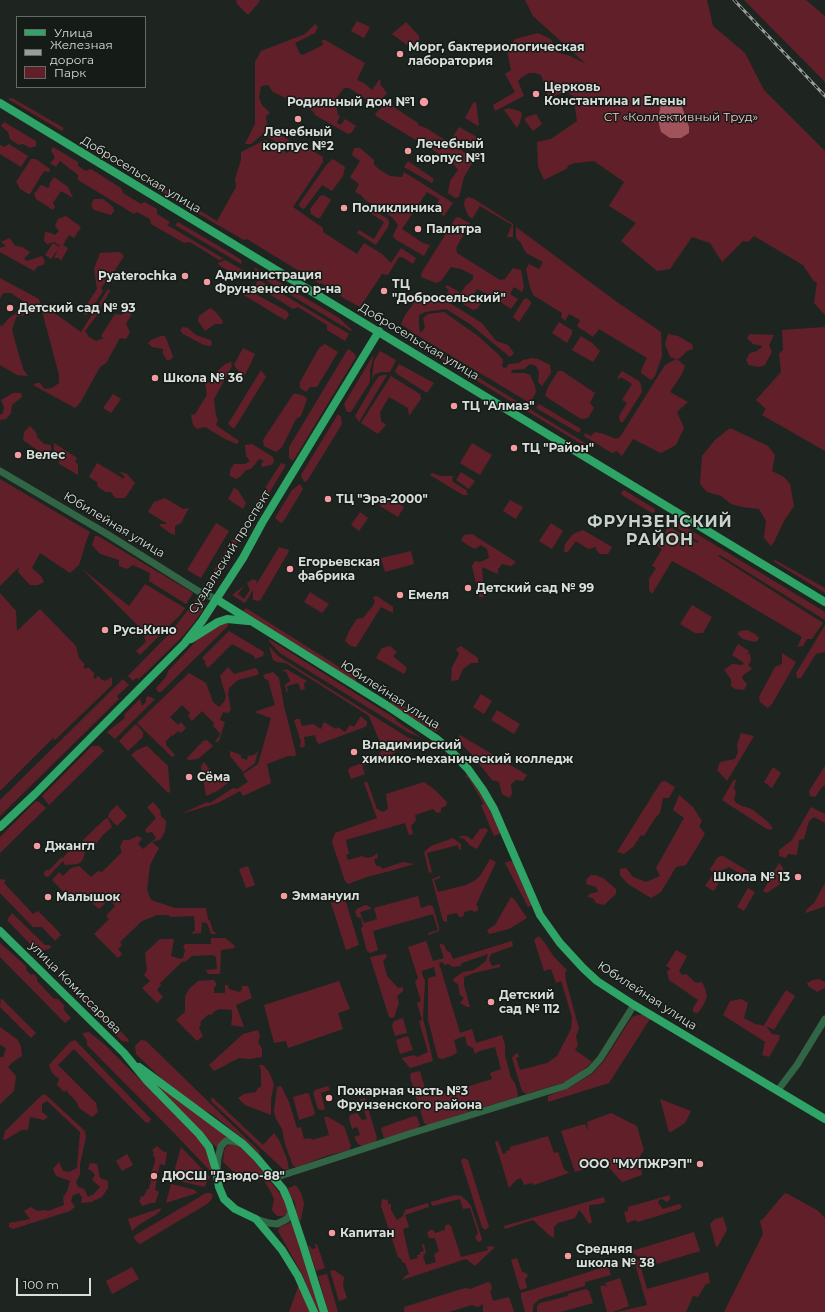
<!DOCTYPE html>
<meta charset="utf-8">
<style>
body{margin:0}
#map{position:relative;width:825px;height:1312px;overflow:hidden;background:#1e2521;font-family:Montserrat,sans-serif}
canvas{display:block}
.legend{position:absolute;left:16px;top:16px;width:130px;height:72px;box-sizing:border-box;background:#151c17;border:1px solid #646a65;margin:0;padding:5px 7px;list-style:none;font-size:12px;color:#dadedb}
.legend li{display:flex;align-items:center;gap:8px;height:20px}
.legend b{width:20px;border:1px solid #646a65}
.scale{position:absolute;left:16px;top:1278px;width:75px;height:18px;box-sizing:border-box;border:2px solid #dadedb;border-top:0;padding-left:5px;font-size:12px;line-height:14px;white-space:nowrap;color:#dadedb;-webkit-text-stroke:3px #151c17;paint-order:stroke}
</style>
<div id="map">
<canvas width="825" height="1312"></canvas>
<ul class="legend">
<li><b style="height:5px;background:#2ea466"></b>Улица</li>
<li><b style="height:5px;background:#999e9b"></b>Железная дорога</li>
<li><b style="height:11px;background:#612029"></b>Парк</li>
</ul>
<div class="scale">100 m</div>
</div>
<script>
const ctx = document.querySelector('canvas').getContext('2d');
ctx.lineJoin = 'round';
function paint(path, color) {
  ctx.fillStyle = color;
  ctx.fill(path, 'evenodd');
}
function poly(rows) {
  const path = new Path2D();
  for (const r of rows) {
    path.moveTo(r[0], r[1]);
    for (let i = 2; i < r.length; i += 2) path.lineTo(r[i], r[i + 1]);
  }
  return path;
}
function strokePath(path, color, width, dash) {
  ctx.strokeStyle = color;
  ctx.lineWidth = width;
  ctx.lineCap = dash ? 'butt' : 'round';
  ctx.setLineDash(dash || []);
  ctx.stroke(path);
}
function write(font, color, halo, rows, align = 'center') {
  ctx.font = font + ' Montserrat,sans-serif';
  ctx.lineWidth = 3;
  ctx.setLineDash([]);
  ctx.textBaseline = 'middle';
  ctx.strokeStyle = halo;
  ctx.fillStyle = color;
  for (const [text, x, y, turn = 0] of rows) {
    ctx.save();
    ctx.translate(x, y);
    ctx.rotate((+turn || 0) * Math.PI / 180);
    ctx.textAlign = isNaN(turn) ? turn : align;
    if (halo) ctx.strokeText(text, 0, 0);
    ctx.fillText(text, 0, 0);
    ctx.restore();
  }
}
paint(poly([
 [236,0,259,0,260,1,248,15,237,4],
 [525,0,707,0,713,26,745,53,764,90,825,151,825,315,814,303,817,283,813,280,803,265,754,236,748,242,743,241,722,262,710,243,692,237,670,269,657,271,621,241,636,223,609,206,624,182,594,161,576,163,569,165,566,169,544,180,538,166,537,142,551,139,577,121,573,95,571,95,567,91,549,98,541,75,535,73,529,73,521,78,518,81,524,96,495,111,493,105,515,92,505,74,511,70,507,50,515,39,538,33,551,39,556,52,570,56,586,64,533,16],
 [744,0,806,0,825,16,825,82],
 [357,21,370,27,364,38,351,31],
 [406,22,419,36,420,46,422,49,415,51,392,34],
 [315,24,318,27,315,33,295,43,300,54,303,55,323,45,322,40,325,40,365,63,357,80,364,83,372,90,379,80,381,81,380,84,387,93,380,101,373,103,349,88,344,88,335,100,338,115,340,116,337,123,341,125,345,119,356,126,351,133,348,134,315,115,313,111,273,92,268,85,261,86,259,98,262,105,270,113,266,116,267,127,264,133,251,144,245,144,255,124,255,62,261,51,305,34],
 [12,98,64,128,62,131,8,99],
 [476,102,479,125,478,126,465,118,473,103],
 [389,104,418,123,418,125,426,128,472,157,473,162,464,177,459,197,455,198,448,193,450,181,458,170,451,161,376,116,375,114,384,105],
 [508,108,516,110,521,112,522,115,520,122,517,128,504,110],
 [536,114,542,124,533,131,524,119,527,117],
 [4,122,36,141,36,146,30,148,23,144,19,145,10,139,8,132,1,126],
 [459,127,477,137,474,151,452,138],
 [273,130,289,140,289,142,287,145,284,146,268,137,268,135],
 [265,140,283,149,287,154,291,144,298,142,323,157,323,162,293,207,323,228,323,232,357,254,364,243,382,254,391,263,401,248,416,258,413,264,402,257,399,257,388,275,382,274,360,307,343,298,339,293,321,283,320,284,247,239,244,240,216,224,93,151,95,147,217,221,236,187,235,179,241,160,241,152],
 [9,144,28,156,21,167,0,154,0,145,4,147],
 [53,147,78,162,78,166,86,171,91,169,121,188,123,193,141,204,145,202,157,209,157,214,170,222,167,226,169,226,224,259,219,260,190,242,184,243,151,224,150,219,137,212,134,214,78,180,78,175,60,161,56,167,50,163,55,158,51,150],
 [354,148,360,148,374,160,374,165,380,170,390,176,402,177,404,172,453,203,444,216,434,210,439,199,427,192,402,229,423,243,430,245,424,256,395,239,393,236,398,225,392,217,365,200,361,195,355,192,359,184,350,177,360,161,352,155],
 [31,159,36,159,50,169,49,172,44,171,30,194,28,194,19,188,19,186,16,182],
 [333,159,345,167,343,176,332,191,322,185,305,208,303,209,299,206,299,204,327,164],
 [408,161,434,179,432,183,404,167],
 [54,177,68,187,73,198,61,191,53,203,55,207,53,210,36,199,34,194,41,185,48,188,50,186,49,184],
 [324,195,331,200,320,218,317,218,311,214,310,209,320,196],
 [469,197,474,199,513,224,513,237,507,237,512,225,480,206,472,219,468,215,464,205,465,199],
 [94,199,103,199,113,207,114,211,111,215,94,210,91,205],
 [359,203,362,203,388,219,389,223,388,227,376,245,357,233,359,230,374,239,384,222,358,205],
 [66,216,81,227,74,238,69,235,63,245,68,248,61,261,59,258,54,258,58,249,51,259,45,255,53,243,59,247,60,246,54,242,47,244,44,241,45,232,51,233,55,235,59,231,55,226,58,219],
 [458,217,470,223,456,248,457,253,500,280,505,279,513,268,521,270,524,287,522,292,514,287,510,294,518,299,511,309,493,297,477,289,472,297,481,303,477,309,473,310,447,294,449,290,445,287,447,285,461,293,466,285,468,284,473,279,473,275,461,269,451,267,441,281,436,283,421,277,422,272,455,219],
 [178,222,237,257,242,261,241,264,175,225],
 [516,227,617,302,661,332,662,356,655,376,651,380,641,373,642,368,647,358,599,329,593,337,577,326,580,320,569,314,565,321,561,317,562,313,533,295,530,287,526,269,529,264,539,269,543,262,526,253,521,243,516,238],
 [10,238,15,246,22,247,30,252,24,259,27,261,42,256,45,261,43,265,38,266,34,271,0,252,0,248,6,246,1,242],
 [120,252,124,256,110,278,106,281,101,288,103,291,87,315,84,314,87,304,97,289,94,269,100,253],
 [225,260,248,273,244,280,219,265,218,263],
 [254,267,339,318,352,330,351,331,257,275],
 [0,278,39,299,40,303,81,332,108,289,110,291,100,308,101,310,85,331,89,337,96,341,104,338,101,336,115,314,121,315,128,309,134,310,126,324,130,332,126,339,120,338,106,363,100,367,80,403,75,408,33,385,36,383,40,383,44,389,52,388,59,383,59,375,42,311,16,317,12,330,23,369,28,376,17,375,0,365,0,325,2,326,9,318,15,314,23,301,11,293,3,293,0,299],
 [257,281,261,281,349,334,345,341,327,330,327,325,298,307,293,309,256,286],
 [245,287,253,292,257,295,287,311,289,315,287,318,285,320,242,294],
 [423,291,424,295,435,301,443,299,482,323,496,341,508,345,514,353,510,357,470,324,446,309,425,312,419,315,419,327,420,333,425,328,423,318,428,314,444,312,478,336,499,355,503,360,502,367,506,368,509,364,519,363,523,360,532,358,538,359,550,365,551,373,542,386,538,382,539,372,536,366,530,364,524,369,512,370,511,373,525,373,530,375,535,386,536,392,530,403,415,334,401,324,405,315],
 [527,298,531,302,531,304,519,322,513,317,524,299],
 [210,308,215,311,223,321,222,324,215,324,205,331,198,321,199,316],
 [559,322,572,330,572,334,567,343,552,333],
 [391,324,590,446,588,448,441,359,433,352,392,326],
 [183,327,188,328,196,335,210,340,212,342,211,346,204,345,183,334,180,330],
 [825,327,825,451,762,415,766,409,756,400,781,372,779,354,783,350,782,330],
 [668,334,678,336,692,344,693,349,687,351,680,358,677,359,685,366,682,374,670,392,688,402,677,412,684,428,676,445,661,453,633,439,622,456,617,451,612,453,584,436,585,433,591,436,595,432,604,434,616,439,620,437,665,365,676,359,670,357,665,344],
 [750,334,774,335,769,345,772,352,767,361,765,365,759,367,749,365,746,360,750,353,757,351,763,346,753,344,747,338],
 [161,336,165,336,171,351,173,357,170,360,167,360,163,354,163,349,152,347,148,343,151,340],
 [581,336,592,343,600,351,593,362,572,350],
 [325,344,338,352,317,387,310,387,306,392,300,388,300,382,319,348],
 [243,348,255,354,245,375,242,376,234,365],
 [348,349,354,353,356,357,293,461,289,458,289,447],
 [380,351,396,360,390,372,381,372,375,374,372,379,374,361],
 [374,354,370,370,370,382,351,412,347,412,344,404],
 [231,362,232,366,214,399,216,416,218,420,216,425,239,441,237,444,225,439,205,427,197,429,193,425,191,415,195,414,207,395,205,382,211,382,213,375,225,364],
 [399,364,434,383,427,393,397,374,395,371],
 [261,370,266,377,234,429,228,424],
 [558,371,562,371,595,393,590,403,594,408,588,418,581,419,545,396,547,389],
 [622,371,639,381,641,385,642,392,623,422,620,422,619,416,627,403,622,400,632,384,621,377,619,379,617,378],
 [384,375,387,375,359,422,355,416,374,383,379,376],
 [391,376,420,394,421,399,409,416,408,408,389,397,380,412,381,421,386,425,378,434,361,423],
 [13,393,21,393,22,397,12,405,11,413,6,419,0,420,0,415,3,413,4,407,1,400],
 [294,393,304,396,307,399,301,416,296,419,282,447,276,452,264,446,263,440],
 [113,394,121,399,111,413,103,408],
 [539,404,581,429,579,433,536,408],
 [338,414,341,417,342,424,307,481,304,482,301,475],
 [30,426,36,432,37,437,44,444,51,445,51,454,46,456,23,440,24,432],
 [730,428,768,446,775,455,772,471,784,477,790,484,794,506,784,521,774,542,771,546,764,538,766,521,759,509,742,507,731,504,721,496,707,492,700,484,702,456,715,440],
 [54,443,77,458,75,462,78,464,78,475,58,463,60,461,54,458],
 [472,443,492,455,480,475,460,463],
 [252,444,273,457,274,462,271,465,262,467,261,464,264,461,259,459,252,468,245,471,241,476,236,479,230,476,230,470,234,464,245,464,250,461,246,456,245,445],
 [97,463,124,479,124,476,119,471,127,474,135,483,125,498,115,498,111,492,106,492,98,487,97,482,89,477],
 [281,463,286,465,262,505,255,507,255,504],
 [461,472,475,481,469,489,456,480],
 [432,473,440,476,454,476,452,478,453,482,466,490,468,495,463,495,430,475],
 [0,479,90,532,87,539,79,565,70,573,40,553,32,568,41,576,44,582,38,585,30,585,18,572,19,567,0,586],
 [300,484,303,489,283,522,281,523,275,518,292,490],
 [234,488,238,490,246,503,243,509,228,499],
 [624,490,655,509,655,512,652,513,622,495,621,492],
 [386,496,404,507,398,517,380,506],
 [165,498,183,509,189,508,181,523,175,526,175,535,170,533,159,525,161,524,168,524,148,512,154,502],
 [510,500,523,507,516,519,503,511],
 [360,512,368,518,359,531,351,525],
 [674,520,825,612,825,620,720,555,718,556,823,623,812,639,807,639,803,646,797,647,802,637,698,575,672,561,652,594,649,590,649,579,656,568,652,566,662,549,657,546,661,539,666,542,669,536,665,533,667,529,669,528,672,528,697,543,699,542,671,524],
 [216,523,229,531,201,578,187,570],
 [551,523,563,531,552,549,539,541],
 [583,530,612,547,608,554,600,554,596,550,596,547,588,549,576,541,568,552,564,552,565,544,573,534],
 [472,534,516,562,511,566,502,564,498,569,498,574,482,567,484,597,479,597,472,566,475,561,480,562,489,558,487,549,481,545,475,549,469,546,461,540,464,535],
 [95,536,98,536,193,593,186,604,149,581,150,573,133,565,127,569,119,566,119,560,100,554,92,545],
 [235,538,238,538,238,541,228,556,230,558,213,585,207,582,232,540],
 [279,547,289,550,288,553,260,601,253,600,253,590,245,603,232,595,244,586,238,594,244,599,250,590,247,583,253,579,257,581,256,585],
 [411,551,414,564,385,572,381,558],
 [775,560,825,588,825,593,773,561],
 [82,569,129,606,145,584,185,608,181,614,140,655,136,651,146,642,143,631],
 [310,592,329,604,322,613,304,602],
 [0,593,16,611,17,631,40,609,76,646,79,658,85,665,83,667,86,669,88,667,95,674,93,676,95,679,98,676,102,680,105,681,112,677,112,685,55,740,53,738,0,791],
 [197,596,203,601,205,604,203,610,193,624,181,638,139,679,136,678,133,681,128,676,170,633,195,601],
 [377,596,393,607,393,613,381,607,356,647,351,646,345,641,349,631,357,619,363,618,372,607,375,602,373,597],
 [692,605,712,617,703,633,695,633,680,624],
 [246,608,355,677,356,682,243,611],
 [228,623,228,626,161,692,158,692,156,688,166,677,168,671,202,635,214,626],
 [825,625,825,652,816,654,801,678,797,678,796,673],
 [747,630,755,634,759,638,758,640,755,642,743,639,737,634,740,631],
 [229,631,264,652,263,656,255,659,254,656,232,644,208,668,205,664,205,661,202,658],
 [269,639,396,719,395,720,420,737,409,733,280,653,269,641],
 [738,644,749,651,747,654,750,653,751,661,748,665,752,669,742,676,743,680,747,684,744,690,735,689,731,686,731,679,724,670,732,664,742,665,744,663,732,655],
 [269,646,278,656,407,737,417,741,426,741,425,744,397,751,391,755,362,766,365,774,351,779,348,770,351,767,374,759,381,752,382,747,369,716,286,663,277,662,273,660],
 [390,646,397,652,393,656,407,668,404,674,376,658,382,648],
 [461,646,478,658,478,663,471,663,463,669,458,680,451,681,452,667,459,654,456,649],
 [782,653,796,662,772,704,768,708,760,702,759,697,775,667,782,664],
 [228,667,234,674,256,668,259,673,257,675,238,680,229,688,228,694,231,710,228,713,223,712,220,720,225,722,219,741,217,742,215,741,219,737,220,733,213,726,214,723,202,711,192,721,188,716,190,713,182,705,170,717,178,725,181,722,186,728,181,733,178,731,173,736,172,735,165,742,167,744,166,745,175,755,172,757,137,723,189,673,206,683,213,702,219,707,224,702,226,697,220,676],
 [286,669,307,681,304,683,305,689,301,690,298,683,287,686,288,692,286,691,285,685,290,681,286,671,283,672,284,670],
 [273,672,279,678,284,706,296,754,295,756,288,756,267,764,271,783,243,796,240,791,218,803,184,813,185,812,207,802,210,803,233,788,237,789,248,782,243,774,258,764,271,718,254,712,275,705,268,680,265,679,263,675],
 [123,679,129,685,117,696,119,699,0,816,0,800],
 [481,694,492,701,484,714,473,707],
 [148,696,155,699,115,739,107,732,125,718,124,715,140,699,142,706,146,702,146,698],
 [392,699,440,728,436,732,390,704],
 [497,710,520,724,514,734,491,720],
 [361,716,367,722,367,725,365,727,319,744,317,742,315,735,304,737,305,746,301,748,300,745,301,742,294,720,297,719,300,719,302,726,313,724,321,729,324,722,336,729,338,727,345,732,350,725,354,727],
 [136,724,143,732,143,737,128,751,119,741],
 [741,733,754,736,727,781,717,770,720,762,735,759,738,752,737,745],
 [460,735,527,775,523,781,516,780,511,784,512,794,509,798,502,794,499,782,492,780,472,755,457,739],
 [207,740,213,746,212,747,198,759,189,760,186,759,203,741],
 [92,746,99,746,104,751,49,805,42,796],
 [147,746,168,766,170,792,168,793,163,788,131,755,137,750],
 [230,751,241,755,241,758,247,760,248,756,254,755,258,751,255,763,243,772,230,756],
 [204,762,213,774,221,781,228,783,217,791,206,796,201,766],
 [825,766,825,785,822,787,815,797,810,796,809,791],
 [773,767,781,773,772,788,764,782],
 [467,775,485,800,501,833,494,836,481,805,484,804,469,779,465,776],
 [736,779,734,788,736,792,734,799,736,803,742,806,752,809,768,822,773,828,770,830,765,828,722,800,733,781],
 [367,781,377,809,383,812,388,809,386,794,424,782,435,790,447,802,446,806,441,808,441,812,437,813,433,809,415,815,416,820,411,826,413,834,409,835,405,823,346,840,349,854,346,855,348,860,362,856,367,858,374,856,377,853,378,858,374,859,376,866,380,866,382,869,403,862,414,864,390,871,367,877,348,884,345,881,332,842,335,833,377,818,364,783],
 [665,781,675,787,669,798,663,798,660,813,655,818,644,836,641,835,633,847,624,854,617,852,661,782],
 [679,795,693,807,702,821,699,826,705,834,686,865,676,867,661,892,651,898,628,884,620,875,620,869,626,868,633,877,646,882,660,876,656,868,684,818,673,810],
 [36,801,39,802,46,808,0,853,0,837],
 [153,802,160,810,161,816,166,821,165,831,161,839,152,842,159,848,150,865,147,890,151,900,175,908,206,908,208,919,210,921,213,931,217,934,211,934,207,923,202,922,201,933,191,934,195,930,194,916,170,917,169,915,155,915,155,916,142,921,120,942,122,945,118,949,122,954,118,958,94,934,109,919,106,916,115,906,109,899,99,909,90,901,72,901,52,880,59,872,63,876,71,868,79,866,91,877,98,871,102,872,122,852,120,847,123,840,129,840,138,836,142,839,138,844,143,849,156,838,152,832,147,833,145,830,156,818,147,807],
 [117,805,127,816,117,826,108,817,110,812],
 [811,807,825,814,825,823,814,817,809,821,804,839,799,840,797,855,788,854,786,858,779,856,779,850,792,840],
 [108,818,112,827,103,835,95,845,90,848,86,849,82,844,83,840,105,819],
 [485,828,488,830,477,849,469,845,469,844,464,839,459,837,460,836,467,836,472,840,480,829],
 [453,838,461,844,461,849,459,850,458,845,427,853,432,872,429,873,424,852,431,846],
 [80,846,85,853,82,861,78,864,65,865,63,861,48,877,47,877,44,875,44,873,46,870,49,870,62,857,63,858,66,854,74,847],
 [723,856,748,871,751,874,746,877,729,867,721,871,724,874,714,891,705,886,713,874,710,869,718,857],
 [490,859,496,862,476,905,478,907,478,910,474,912,472,910,464,912,464,915,462,917,459,917,457,913,447,915,447,922,443,921,432,879,440,876,440,878,434,880,438,892,466,885,474,881,480,876],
 [509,861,513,862,532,905,528,907,505,863],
 [779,863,783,868,783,878,780,884,767,893,763,891],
 [248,866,255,885,246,888,239,869],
 [591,875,595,875,603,878,616,889,616,894,604,905,596,903,593,898,588,897,589,894,598,892,596,887,586,884,587,879],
 [0,879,6,880,4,883,33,914,38,911,58,931,61,935,55,941,42,927,33,927,0,893],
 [825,883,825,906,806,913,806,910,814,903],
 [748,888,755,892,744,911,737,907],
 [418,896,421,908,430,905,433,907,439,927,439,931,428,935,428,933,438,930,433,914,373,931,378,950,370,953,367,951,361,929,363,926,361,918,357,917,355,911,358,908,366,905,370,907,371,909,360,912,364,923,377,919,374,908],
 [511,897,514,899,527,918,509,929,489,934,487,930,495,925],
 [345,899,359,945,346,950,331,903],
 [12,913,45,945,50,945,51,947,49,949,41,951,35,949,7,920],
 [539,936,545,943,554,957,567,970,565,973,566,981,579,1029,576,1036,578,1045,575,1050,592,1062,580,1073,568,1081,526,1094,522,1091,512,1058,514,1055,518,1053,519,1057,516,1058,520,1070,547,1063,557,1056,571,1029,572,1017,561,981,556,983,551,969,544,971,534,940],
 [211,938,225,938,235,946,234,948,221,950,220,974,208,974,206,970,217,969,216,957,213,955,192,956,185,962,183,961,160,983,161,985,157,990,163,997,157,1003,142,988,150,981,144,975,147,970,145,953,160,939,174,939,171,956,181,959,183,958,185,950,183,947,185,944,211,944],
 [426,941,433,961,444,958,439,943,444,945,447,951,450,952,453,959,512,941,513,946,491,954,489,960,492,966,500,964,500,967,474,973,464,977,464,985,470,1007,467,1007,460,1003,464,998,460,995,458,984,453,981,454,978,463,972,474,970,486,961,488,954,462,963,460,966,453,967,448,964,444,965,443,962,439,963,460,1033,472,1029,476,1043,502,1035,505,1045,505,1055,511,1078,515,1083,518,1094,517,1097,484,1107,481,1106,473,1108,471,1111,428,1125,424,1123,410,1077,411,1073,420,1071,427,1095,438,1092,440,1095,492,1079,490,1073,501,1069,495,1047,479,1051,475,1054,473,1048,467,1045,465,1036,454,1040,457,1052,454,1055,442,1059,438,1058,428,1020,428,978,436,976,434,967,422,971,422,974,425,981,423,1018,433,1061,410,1068,403,1060,402,1058,414,1055,417,1057,428,1052,419,1021,422,1020,417,1003,421,1001,415,982,418,978,408,947],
 [0,943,26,966,26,970,31,975,34,974,37,978,37,981,54,999,58,999,64,1005,64,1010,71,1018,65,1023,0,957],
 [676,950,687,956,679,971,682,975,686,974,696,983,702,982,705,988,707,996,704,1004,698,1013,693,1012,693,1008,698,1000,669,980,667,971,671,969,666,966],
 [386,954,387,957,383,961,387,976,398,988,403,987,403,991,397,996,399,1003,394,1017,392,1018,389,1017,370,957],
 [819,979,825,982,825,988,817,992,808,986,807,983,813,980],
 [214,980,216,983,216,986,214,987,214,993,225,993,225,985,228,985,229,989,239,992,242,990,242,986,248,986,252,998,236,1005,244,1027,231,1025,232,1020,232,1010,220,1009,215,1011,211,1015,209,1014,200,1022,201,1024,199,1028,203,1036,197,1041,176,1020,185,1012,185,997,189,989,198,981],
 [339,981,350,1009,338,1013,343,1029,288,1048,286,1041,274,1043,264,1005],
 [69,988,79,988,129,1040,128,1042,122,1041],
 [786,990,795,996,774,1030,764,1025],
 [1,998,36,1033,31,1038,0,1007],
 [741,999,748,1003,744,1018,755,1024,766,1026,772,1034,780,1035,779,1040,769,1057,762,1055,765,1042,723,1015,730,1001],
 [637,1015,643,1015,650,1019,609,1083,548,1102,548,1096,569,1088,593,1073,604,1061,632,1017],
 [403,1018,407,1033,395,1036,392,1026,394,1021],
 [0,1027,18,1040,21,1047,22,1056,14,1061,8,1067,16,1076,14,1091,0,1104,0,1057,3,1057,6,1048,0,1045],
 [258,1030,260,1036,258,1042,262,1049,262,1057,250,1059,239,1058,214,1071,209,1065,243,1034],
 [89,1032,104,1044,199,1138,208,1153,211,1164,212,1173,177,1136,87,1045,87,1040,83,1035,83,1033],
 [408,1036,413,1050,400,1054,396,1040],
 [75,1040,151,1119,149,1123,145,1122,74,1049,58,1065,96,1103,98,1112,92,1117,79,1108,76,1101,67,1092,68,1090,64,1092,57,1085,59,1079,52,1073,49,1065,70,1042],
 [141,1040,146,1041,260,1152,258,1154,245,1140,213,1115,195,1105,164,1081,136,1054,135,1046],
 [259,1065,263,1065,269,1072,274,1084,271,1099,271,1115,245,1105,238,1098,244,1094,256,1092,258,1088,261,1087,261,1070],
 [153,1081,228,1137,217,1148,152,1083],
 [281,1086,289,1102,297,1128,301,1127,304,1139,311,1138,312,1140,329,1135,324,1117,328,1117,344,1126,351,1146,349,1150,326,1156,297,1167,293,1166,285,1144,282,1129,276,1119,274,1111,277,1087],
 [328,1086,330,1090,321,1093,325,1109,322,1110,318,1109,313,1093,315,1090],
 [307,1093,309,1094,315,1113,314,1115,299,1120,293,1097],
 [43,1094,46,1095,85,1131,86,1137,80,1164,80,1174,76,1182,78,1187,84,1189,88,1197,94,1194,100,1187,92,1180,95,1175,92,1171,88,1169,90,1163,97,1164,100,1178,108,1181,108,1188,102,1197,91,1202,81,1203,82,1197,79,1193,73,1195,71,1201,75,1207,70,1211,13,1229,9,1227,9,1223,30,1219,24,1211,31,1207,37,1211,44,1210,48,1211,64,1205,63,1198,68,1189,70,1181,56,1176,53,1169,59,1162,63,1171,69,1172,77,1168,80,1132,47,1101,42,1104,42,1112,48,1117,44,1120,30,1117,28,1130,22,1130,5,1140,3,1139,5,1131],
 [212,1097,263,1145,274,1133,279,1140,287,1159,289,1169,284,1170,213,1103,211,1100],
 [365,1098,377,1138,375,1142,362,1146,358,1144,354,1137,360,1135,357,1127,352,1129,349,1119,350,1115,357,1113,362,1120,367,1119,360,1099],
 [660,1099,691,1111,685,1123,671,1132,669,1132],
 [611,1113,637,1126,644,1150,640,1156,642,1175,622,1182,602,1160,592,1163,593,1166,575,1172,561,1131,585,1124,587,1129,588,1129,587,1122],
 [414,1116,417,1117,420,1125,418,1128,386,1139,384,1138,381,1129,383,1127],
 [548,1136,554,1153,558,1152,564,1169,569,1173,534,1185,532,1183,524,1185,521,1178,516,1180,509,1188,495,1142,498,1141,503,1154,506,1153,506,1151,510,1150,510,1147],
 [230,1144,239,1145,255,1162,285,1200,288,1213,283,1216,277,1216,272,1210,274,1199,271,1192,263,1179,238,1174,237,1175,223,1162,224,1151,226,1147],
 [157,1146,164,1152,167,1152,165,1165,160,1164,157,1178,155,1190,159,1192,155,1203,151,1203,142,1206,139,1200,141,1199,140,1197,144,1196,145,1193,146,1193,147,1189,149,1189,151,1180,149,1179,155,1162,155,1157,153,1156,154,1153,152,1150],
 [181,1147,210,1177,204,1187,172,1179],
 [127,1154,133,1165,122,1171,116,1161],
 [463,1158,468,1160,489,1227,485,1230,482,1227,461,1161],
 [171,1184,195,1190,197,1193,166,1203],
 [296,1185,301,1193,304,1203,301,1220,300,1221,296,1213,295,1203,287,1189],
 [206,1193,210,1193,213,1195,211,1200,207,1204,140,1244,135,1240,134,1236],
 [786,1193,817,1210,825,1218,825,1312,724,1312,763,1234,760,1221,764,1218,782,1196],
 [455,1195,461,1196,467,1201,471,1206,482,1239,481,1241,478,1242,475,1237,478,1233,470,1208,463,1209,460,1199,432,1206,431,1202],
 [670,1195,670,1199,667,1202,662,1199,659,1200,658,1203,663,1209,679,1204,682,1206,680,1209,638,1222,635,1220,627,1223,624,1212,628,1211,628,1207],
 [604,1197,605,1202,600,1204,589,1205,589,1210,592,1222,589,1224,582,1213,579,1210,575,1218,558,1223,554,1227,554,1238,549,1235,533,1220,505,1229,504,1226],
 [382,1199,388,1200,388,1204,391,1204,391,1210,397,1220,403,1216,405,1210,428,1203,429,1207,405,1215,409,1227,403,1229,410,1260,418,1258,417,1255,420,1255,420,1252,424,1251,422,1245,424,1244,426,1253,423,1256,426,1265,436,1262,434,1254,439,1251,435,1238,429,1238,427,1233,430,1230,433,1230,435,1233,445,1230,445,1226,448,1224,451,1226,461,1257,488,1250,487,1247,490,1246,495,1247,475,1266,466,1259,402,1280,405,1276,409,1274,405,1263,403,1263,401,1259,398,1257,381,1206],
 [161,1208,160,1211,157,1214,140,1224,132,1231,128,1219],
 [723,1217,727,1230,718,1246,716,1247,710,1224,715,1219],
 [292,1222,320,1312,317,1312,302,1274,278,1231,280,1227],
 [694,1232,700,1251,657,1264,655,1259,647,1261,632,1253,632,1251],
 [315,1244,317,1244,325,1268,316,1271,308,1246,310,1246,312,1249,316,1248],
 [633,1257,644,1263,640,1265,647,1289,708,1272,710,1283,706,1284,698,1297,693,1296,686,1312,617,1312,647,1305],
 [517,1258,522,1272,526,1273,528,1276,525,1279,527,1288,520,1290,511,1260],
 [608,1266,611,1275,585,1282,585,1286,540,1299,535,1303,533,1306,533,1312,525,1312,521,1297,521,1293],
 [132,1267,139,1279,112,1294,106,1281],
 [334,1270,344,1277,343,1286,347,1298,339,1301,330,1271],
 [327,1274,338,1312,328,1312,318,1276],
 [620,1278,629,1306,613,1312,607,1312,600,1287,603,1285,607,1287,605,1283],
 [488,1282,491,1284,492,1289,490,1291,493,1301,509,1297,514,1312,483,1312,483,1304,478,1307,472,1305,449,1312,404,1312,404,1307,465,1288,470,1289],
 [299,1284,310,1312,289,1312],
 [586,1289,589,1291,593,1303,560,1312,537,1312,537,1306,540,1303,568,1296,568,1294]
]), '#612029');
paint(poly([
 [673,101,682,107,689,127,689,133,681,138,670,138,661,132,658,120,661,104]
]), '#a1535b');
strokePath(poly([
 [0,471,107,534,198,591,216,599],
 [778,1090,797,1065,825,1019],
 [217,1169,218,1158,221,1146,226,1141,233,1141,241,1143],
 [274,1178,412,1133,565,1086,590,1070,600,1059,634,1005],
 [256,1219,269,1223,277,1224,287,1219,292,1211]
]), '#326446', 7);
strokePath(poly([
 [0,103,825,602],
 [216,599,386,705,437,739,451,751,468,769,483,790,494,809,540,915,560,943,583,968,597,981,634,1005,825,1119],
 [191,639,218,622,227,619,248,621],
 [0,827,35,794,170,658,184,644,202,621,243,558,262,523,379,331],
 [0,931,124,1053,147,1081,199,1134,209,1147,216,1170,219,1187,224,1199,235,1209,256,1219,282,1250,298,1276,314,1312],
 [139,1067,243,1144,257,1158,283,1189,288,1200,304,1248,324,1312]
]), '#2ea466', 8);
const rail = poly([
 [734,0,825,96]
]);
strokePath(rail, '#999e9b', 3);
strokePath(rail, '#151c17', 1.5, [4.5]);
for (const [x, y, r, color] of [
 [400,54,4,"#f49aa1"],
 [536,94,4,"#f49aa1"],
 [424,102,5,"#f49aa1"],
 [298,119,4,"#f49aa1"],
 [408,151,4,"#f49aa1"],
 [344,208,4,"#f49aa1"],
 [418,229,4,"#f49aa1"],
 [185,276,4,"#f49aa1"],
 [207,282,4,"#f49aa1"],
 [384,291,4,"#f49aa1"],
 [10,308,4,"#f49aa1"],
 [155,378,4,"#f49aa1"],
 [454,406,4,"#f49aa1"],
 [514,448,4,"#f49aa1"],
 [18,455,4,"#f49aa1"],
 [328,499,4,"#f49aa1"],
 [290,569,4,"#f49aa1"],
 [468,588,4,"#f49aa1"],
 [400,595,4,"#f49aa1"],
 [105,630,4,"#f49aa1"],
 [354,752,4,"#f49aa1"],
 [189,777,4,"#f49aa1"],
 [37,846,4,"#f49aa1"],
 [798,877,4,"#f49aa1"],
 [284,896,4,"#f49aa1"],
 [48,897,4,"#f49aa1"],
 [491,1002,4,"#f49aa1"],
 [329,1098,4,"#f49aa1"],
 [700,1164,4,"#f49aa1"],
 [154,1176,4,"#f49aa1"],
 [332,1233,4,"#f49aa1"],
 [568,1256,4,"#f49aa1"]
]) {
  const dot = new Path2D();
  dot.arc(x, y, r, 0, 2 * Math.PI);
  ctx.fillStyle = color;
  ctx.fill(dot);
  strokePath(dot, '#151c17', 1.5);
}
write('bold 12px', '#dadedb', '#151c17', [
 ["Морг, бактериологическая",408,47],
 ["лаборатория",408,61],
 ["Церковь",544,87],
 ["Константина и Елены",544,101],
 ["Родильный дом №1",415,102,"right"],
 ["Лечебный",298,132,"center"],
 ["корпус №2",298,146,"center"],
 ["Лечебный",416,144],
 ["корпус №1",416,158],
 ["Поликлиника",352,208],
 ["Палитра",426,229],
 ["Администрация",215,275],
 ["Фрунзенского р-на",215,289],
 ["Pyaterochka",177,276,"right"],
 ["ТЦ",392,284],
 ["\"Добросельский\"",392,298],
 ["Детский сад № 93",18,308],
 ["Школа № 36",163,378],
 ["ТЦ \"Алмаз\"",462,406],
 ["ТЦ \"Район\"",522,448],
 ["Велес",26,455],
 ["ТЦ \"Эра-2000\"",336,499],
 ["Егорьевская",298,562],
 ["фабрика",298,576],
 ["Детский сад № 99",476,588],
 ["Емеля",408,595],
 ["РусьКино",113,630],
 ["Владимирский",362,745],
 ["химико-механический колледж",362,759],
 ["Сёма",197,777],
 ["Джангл",45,846],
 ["Школа № 13",790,877,"right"],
 ["Эммануил",292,896],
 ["Малышок",56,897],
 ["Детский",499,995],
 ["сад № 112",499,1009],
 ["Пожарная часть №3",337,1091],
 ["Фрунзенского района",337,1105],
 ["ООО \"МУПЖРЭП\"",692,1164,"right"],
 ["ДЮСШ \"Дзюдо-88\"",162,1176],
 ["Капитан",340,1233],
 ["Средняя",576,1249],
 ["школа № 38",576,1263]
], 'left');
write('12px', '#f5c7c9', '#151c17', [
 ["СТ «Коллективный Труд»",681,117]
]);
write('12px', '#dadedb', '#151c17', [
 ["Добросельская улица",141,175,31],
 ["Добросельская улица",419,342,31],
 ["Юбилейная улица",114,525,31],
 ["Суздальский проспект",230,552,-58],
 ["Юбилейная улица",390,695,33],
 ["улица Комиссарова",75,988,45],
 ["Юбилейная улица",647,996,33]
]);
ctx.letterSpacing = '1px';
write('bold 16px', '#c8d1cb', '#151c17', [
 ["ФРУНЗЕНСКИЙ",660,522],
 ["РАЙОН",660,540]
]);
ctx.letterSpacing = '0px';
</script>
